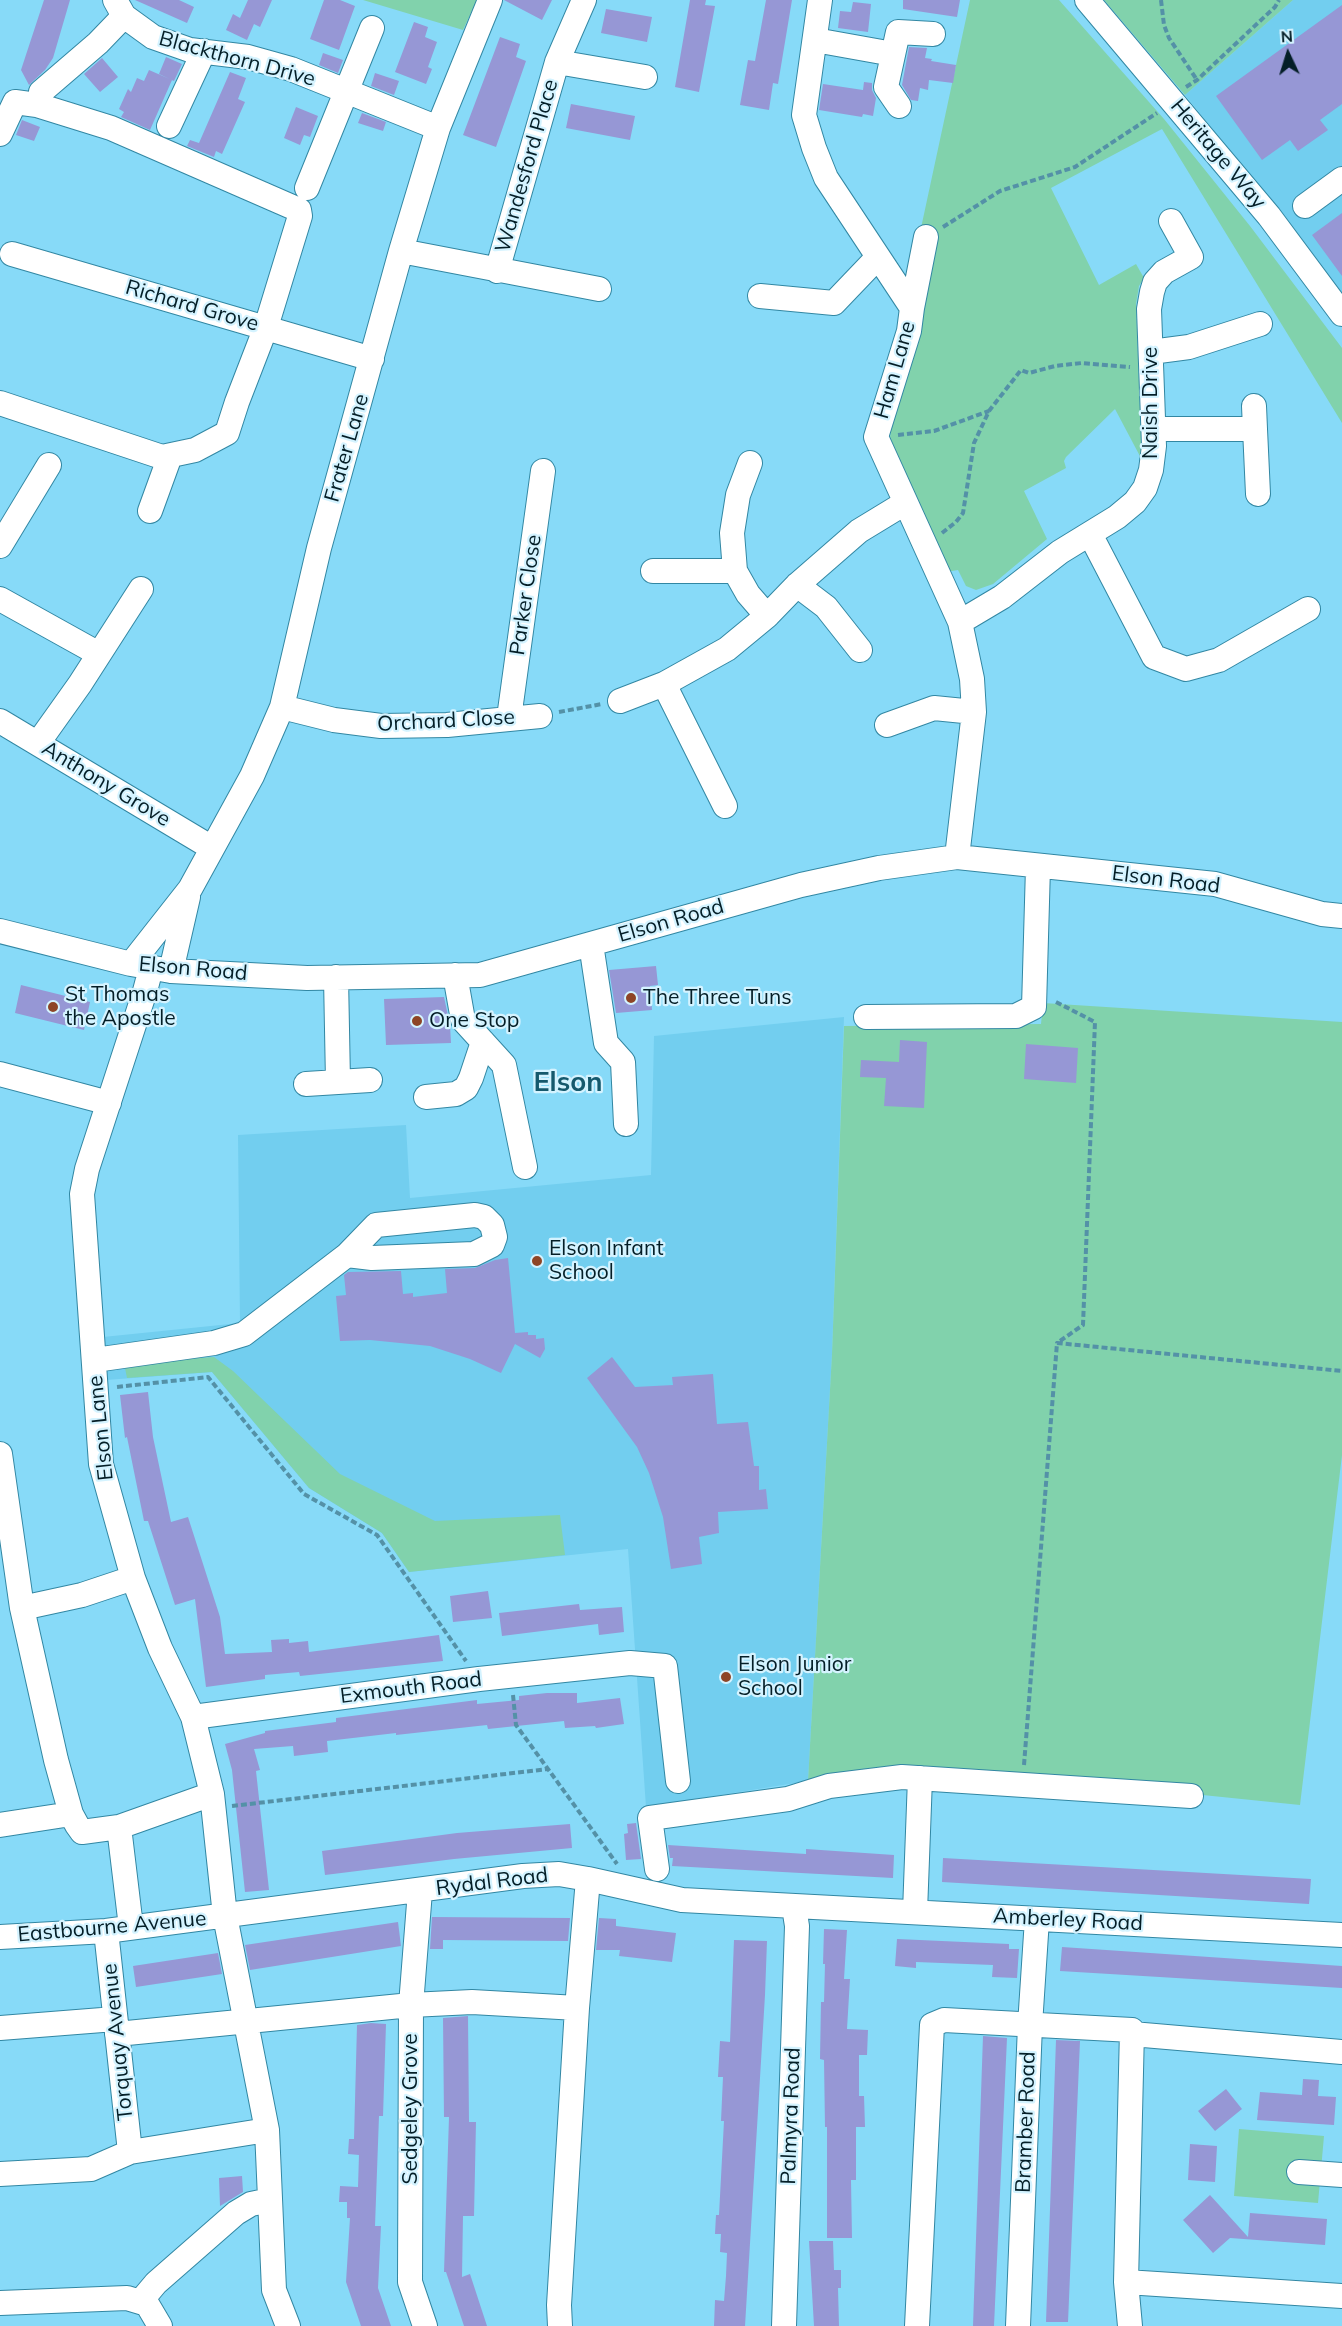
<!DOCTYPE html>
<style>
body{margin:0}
#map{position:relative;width:1342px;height:2326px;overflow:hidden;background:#87daf8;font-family:Mulish,sans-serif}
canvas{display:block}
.north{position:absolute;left:1258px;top:24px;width:60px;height:60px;-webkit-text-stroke:4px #d4f3ff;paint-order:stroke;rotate:356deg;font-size:16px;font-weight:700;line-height:24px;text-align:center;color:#041e27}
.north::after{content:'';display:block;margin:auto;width:21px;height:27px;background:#041e27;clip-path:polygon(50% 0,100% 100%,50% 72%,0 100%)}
</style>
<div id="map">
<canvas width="1342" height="2326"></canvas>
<div class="north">N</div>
</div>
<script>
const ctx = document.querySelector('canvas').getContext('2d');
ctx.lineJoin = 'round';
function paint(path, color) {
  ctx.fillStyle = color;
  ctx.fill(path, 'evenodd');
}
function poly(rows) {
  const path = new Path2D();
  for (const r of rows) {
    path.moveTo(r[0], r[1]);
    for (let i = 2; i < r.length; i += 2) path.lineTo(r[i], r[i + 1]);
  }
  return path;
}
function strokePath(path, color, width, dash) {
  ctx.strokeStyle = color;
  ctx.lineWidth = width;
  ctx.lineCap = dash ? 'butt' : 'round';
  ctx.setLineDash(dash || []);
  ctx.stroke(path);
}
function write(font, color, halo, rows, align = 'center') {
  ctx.font = font + ' Mulish,sans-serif';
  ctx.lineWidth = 4.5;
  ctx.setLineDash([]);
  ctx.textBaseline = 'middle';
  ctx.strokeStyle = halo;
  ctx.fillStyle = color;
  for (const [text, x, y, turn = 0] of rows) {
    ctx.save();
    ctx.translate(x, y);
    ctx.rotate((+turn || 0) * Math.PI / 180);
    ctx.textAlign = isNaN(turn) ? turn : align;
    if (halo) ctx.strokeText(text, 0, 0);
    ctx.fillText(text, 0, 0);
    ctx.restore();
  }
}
paint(poly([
 [1293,0,1342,0,1342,294,1289,223,1185,95],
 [844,1017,832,1354,808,1781,646,1807,628,1549,409,1572,382,1533,309,1488,212,1372,106,1380,103,1337,240,1323,238,1135,406,1125,410,1198,651,1175,654,1036]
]), '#72ceef');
paint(poly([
 [363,0,477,0,463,30],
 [970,0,1059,0,1164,119,1250,226,1342,348,1342,423,1162,129,1051,188,1099,285,1136,264,1144,278,1139,286,1136,304,1142,460,1115,409,1066,457,1064,461,1066,468,1024,491,1047,539,993,584,976,590,966,586,958,570,946,572,895,454,890,437,921,228],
 [1104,0,1293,0,1185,95],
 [1043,1003,1342,1022,1342,1455,1300,1805,1037,1778,808,1781,832,1354,844,1026,1041,1024],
 [214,1357,233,1371,340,1474,435,1521,560,1515,565,1555,409,1572,382,1533,309,1488,212,1372,127,1378,124,1363],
 [1239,2129,1324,2136,1318,2203,1234,2196]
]), '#81d2ac');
paint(poly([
 [44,0,70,0,53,58,45,70,29,85,21,70],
 [135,0,179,0,194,7,187,23],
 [248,0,272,0,260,27,254,24,247,40,226,30,233,14,240,18],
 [324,0,340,0,355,6,339,50,310,39],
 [504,0,552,0,542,20],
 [690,0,706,0,705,5,715,6,699,92,675,87],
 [766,0,792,0,778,84,773,83,769,110,740,105,748,60,755,61],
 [903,0,960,0,957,17,903,9],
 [853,2,871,4,868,32,838,28,840,11,851,12],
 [1342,5,1342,104,1320,120,1328,130,1298,151,1290,140,1262,160,1216,96],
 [606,9,652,17,647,42,601,33],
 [414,22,428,27,425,37,437,42,428,67,432,69,426,84,395,72],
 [500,37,520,44,516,57,526,61,496,147,463,135],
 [909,47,927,48,925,58,932,59,931,61,956,65,953,83,929,80,928,90,920,88,918,101,911,100,902,85],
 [323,53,343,60,338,73,319,65],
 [166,57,182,64,174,81,159,74],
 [102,58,118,77,100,92,84,74],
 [149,70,172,80,150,130,121,117,124,112,119,109,128,89,131,92,137,78,144,81],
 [230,72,246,78,238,99,245,102,222,154,216,151,214,157,187,146,190,140,199,143],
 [375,73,399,81,394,95,371,86],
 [864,82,872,83,872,90,876,98,873,116,863,114,862,117,819,110,823,84,863,90],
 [571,104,635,116,630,140,566,128],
 [296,107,318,116,310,137,304,135,300,145,284,138],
 [362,113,386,122,383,131,358,123],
 [22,120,40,127,34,141,16,135],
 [1342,213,1342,276,1312,235],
 [656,966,658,985,650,986,652,1010,616,1013,609,970],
 [21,985,90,1002,84,1030,15,1013],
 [444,997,450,1025,451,1043,386,1045,384,999],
 [900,1040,927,1042,924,1108,884,1106,886,1078,860,1077,861,1060,899,1062],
 [1026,1044,1078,1048,1076,1083,1024,1079],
 [508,1258,515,1333,528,1332,528,1335,536,1335,536,1339,544,1338,545,1349,540,1358,515,1344,501,1373,470,1359,430,1346,370,1340,340,1341,336,1296,346,1295,344,1275,348,1272,401,1271,403,1294,413,1293,413,1297,447,1293,445,1269,475,1268,495,1260],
 [612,1357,635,1387,673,1385,672,1377,713,1374,717,1424,748,1422,754,1466,759,1466,759,1490,766,1489,768,1509,718,1512,719,1533,699,1537,702,1564,671,1569,663,1517,649,1473,637,1447,587,1378],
 [148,1392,153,1437,171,1522,188,1517,220,1617,225,1654,272,1652,271,1640,289,1639,289,1643,308,1641,309,1652,439,1635,443,1661,300,1676,299,1672,265,1675,265,1679,206,1687,195,1599,175,1605,148,1521,144,1521,127,1437,125,1438,120,1395],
 [488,1591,492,1618,453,1622,450,1596],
 [579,1604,580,1610,622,1607,624,1632,599,1635,598,1624,502,1636,499,1613],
 [547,1693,577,1693,577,1703,620,1698,624,1724,596,1728,595,1726,565,1728,564,1721,488,1729,487,1725,396,1735,396,1733,327,1741,328,1752,294,1756,293,1746,254,1749,260,1770,256,1771,269,1890,245,1892,232,1770,225,1744,265,1733,265,1731,336,1722,336,1718,477,1700,477,1704,519,1700,519,1696],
 [636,1823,641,1859,626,1860,624,1834,628,1833,627,1824],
 [570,1824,572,1848,454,1859,325,1875,322,1851,457,1833],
 [668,1845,806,1854,806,1849,894,1855,893,1878,672,1866,673,1858,670,1858],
 [943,1858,1311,1879,1309,1904,942,1882],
 [432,1917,570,1918,568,1941,443,1940,443,1949,430,1949],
 [599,1918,616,1919,616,1926,676,1933,672,1962,619,1956,620,1950,596,1950],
 [398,1922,401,1946,250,1970,245,1945],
 [824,1929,847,1930,844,1979,850,1979,847,2029,868,2030,867,2055,859,2055,859,2096,864,2096,865,2127,856,2127,856,2180,851,2180,852,2238,827,2238,827,2127,825,2127,824,2060,820,2059,821,2002,824,2002,825,1964,823,1964],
 [897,1939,1009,1944,1009,1949,1019,1949,1017,1978,992,1977,993,1965,916,1962,916,1968,895,1966],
 [734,1940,767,1941,765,1995,745,2326,714,2326,715,2300,724,2301,726,2276,727,2253,720,2252,721,2234,715,2234,716,2215,719,2215,724,2121,721,2121,723,2077,718,2077,720,2041,730,2042],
 [1062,1947,1342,1966,1342,1988,1060,1971],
 [218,1953,222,1974,136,1987,133,1966],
 [468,2016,469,2122,476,2122,474,2216,463,2216,462,2277,470,2274,487,2326,464,2326,446,2272,444,2272,449,2117,444,2117,443,2018],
 [371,2023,386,2024,383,2116,379,2116,375,2226,381,2226,378,2288,391,2326,361,2326,346,2282,350,2218,347,2218,347,2202,339,2202,340,2186,358,2187,359,2155,348,2154,349,2139,354,2139,357,2025],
 [983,2036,1007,2038,994,2326,973,2326],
 [1056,2040,1080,2041,1068,2322,1046,2322],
 [1303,2079,1319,2080,1318,2096,1336,2097,1334,2125,1257,2120,1260,2092,1302,2095],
 [1226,2089,1242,2109,1215,2131,1198,2111],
 [1190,2144,1217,2146,1215,2182,1188,2180],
 [242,2176,243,2192,220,2206,219,2178],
 [1210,2195,1248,2237,1250,2213,1327,2219,1325,2245,1230,2238,1213,2253,1183,2220],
 [809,2241,833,2241,834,2270,841,2270,841,2288,838,2288,839,2326,814,2326]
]), '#9697d5');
const minor = poly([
 [115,0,124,16,153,37,190,50,248,57,291,69,438,128],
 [820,0,804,115,814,148,826,178,912,308,909,331,876,437,960,622,972,679,974,712,957,857],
 [1087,0,1269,216,1342,314],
 [815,40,893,54],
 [557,62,645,77],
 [41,92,98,43,124,16],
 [899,106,886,87,898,32,933,34],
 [169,126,204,51],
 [0,134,15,102,37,105,111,128,299,210,300,216,266,327,237,402,227,433,195,450,162,457,0,403],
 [307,188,372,28],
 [1305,206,1342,179],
 [401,251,599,289],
 [12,254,372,359],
 [497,271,557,62,584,0],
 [760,296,834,303,878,257],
 [912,308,926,237],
 [1151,352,1189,347,1260,324],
 [1254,406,1255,429],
 [1154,429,1255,429,1258,494],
 [750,463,738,495,732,533,735,571,748,594,767,616],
 [150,511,170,456],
 [1090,534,1154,657,1186,669,1219,660,1308,609],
 [0,546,49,465],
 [653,571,735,571],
 [797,585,826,607,860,650],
 [0,599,99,654],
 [960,622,1002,597,1060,552,1117,517,1135,502,1145,488,1151,470,1154,446,1149,309,1152,292,1155,282,1164,272,1191,257,1171,221],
 [664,684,725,806],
 [620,701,664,684,727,649,767,616,797,585,859,531,905,503],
 [282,707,334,720,381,726,447,725,540,716],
 [509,718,543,471],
 [0,721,212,848],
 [887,725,934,708,974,712],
 [38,743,80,684,141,589],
 [0,931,131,964,171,971,307,978,480,975,801,885,879,868,957,857,1215,884,1322,914,1342,916],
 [591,944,606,1043,623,1062,626,1124],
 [131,964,190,889,252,776,282,707,319,548,401,251,438,128,490,0],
 [151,968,145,991,87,1169,82,1194,101,1464,133,1578,160,1648,193,1717,212,1794,225,1916,267,2130,274,2290,288,2326],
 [171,971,188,897],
 [455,975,463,1020,504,1065,525,1167],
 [336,977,338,1082,370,1080],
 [866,1017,1016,1016,1034,1007,1038,867],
 [0,1074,109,1103],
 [306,1084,338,1082],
 [426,1097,456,1094,466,1088,471,1078,483,1042],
 [95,1360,214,1343,244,1334,347,1255,376,1225,475,1215,484,1217,492,1225,495,1237,492,1245,474,1254,372,1258,347,1255],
 [0,1454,22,1608,56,1760,71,1814,77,1825,82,1832,119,1827,212,1794],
 [22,1608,82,1595,133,1578],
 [193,1717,479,1679,630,1663,665,1666,678,1781],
 [0,1825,71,1814],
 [119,1827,131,1927],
 [657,1869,650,1818,788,1799,829,1786,902,1777,1191,1796],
 [420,1891,411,2005,410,2282,425,2326],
 [915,1912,920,1778],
 [106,1931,130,2152],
 [0,1937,106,1931,523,1876,559,1874,588,1879,682,1900,1342,1935],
 [0,2028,115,2019],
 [117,2034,411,2005,472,2002,577,2008],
 [1132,2034,1342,2052],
 [1299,2172,1342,2175],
 [0,2174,91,2169,130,2152,267,2130],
 [1126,2282,1342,2296],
 [140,2302,156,2283,236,2213,251,2204,270,2200],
 [0,2303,127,2298,147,2304,160,2326],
 [560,2326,559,2305,577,2008,588,1879],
 [784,2326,797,1926,794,1907],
 [917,2326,932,2025,944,2020,1132,2030,1126,2282,1130,2326],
 [1018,2326,1030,2025,1037,1919]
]);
strokePath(minor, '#3287a3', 26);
strokePath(poly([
 [1161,0,1164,25,1169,38,1197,80],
 [1186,87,1197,80,1275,7,1279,0],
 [943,227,1000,191,1075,167,1157,113],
 [898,435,934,431,989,411],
 [942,533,956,522,963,513,974,443,989,411,1021,370,1029,373,1055,366,1082,363,1130,367],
 [559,712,602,704],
 [1056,1002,1095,1022,1083,1325,1057,1343],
 [117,1387,208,1377,304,1494,377,1535,466,1661],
 [513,1695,516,1725,617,1864],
 [1024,1765,1057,1343,1342,1371],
 [232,1806,548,1769]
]), '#5491a7', 4, [6, 3]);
strokePath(minor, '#fff', 24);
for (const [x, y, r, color] of [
 [631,998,6,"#8e4526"],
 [53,1007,6,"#8e4526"],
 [417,1021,6,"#8e4526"],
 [537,1261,6,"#8e4526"],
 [726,1677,6,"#8e4526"]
]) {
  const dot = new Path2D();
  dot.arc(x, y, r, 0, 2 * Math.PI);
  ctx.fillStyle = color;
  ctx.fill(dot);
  strokePath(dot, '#d4f3ff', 2);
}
write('21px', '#041e27', '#d4f3ff', [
 ["Blackthorn Drive",237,59,15],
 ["Heritage Way",1218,154,50],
 ["Wandesford Place",527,166,-74],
 ["Richard Grove",192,306,16],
 ["Ham Lane",895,370,-74],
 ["Naish Drive",1151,403,-90],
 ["Frater Lane",347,448,-74],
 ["Parker Close",526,595,-82],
 ["Orchard Close",446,721,-3],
 ["Anthony Grove",106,784,31],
 ["Elson Road",1166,880,7],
 ["Elson Road",671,921,-16],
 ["Elson Road",193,969,5],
 ["Elson Lane",101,1428,-96],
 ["Exmouth Road",411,1688,-7],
 ["Rydal Road",492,1882,-7],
 ["Amberley Road",1068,1920,3],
 ["Eastbourne Avenue",112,1927,-5],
 ["Torquay Avenue",118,2042,-96],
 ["Sedgeley Grove",411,2109,-90],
 ["Palmyra Road",791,2116,-88],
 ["Bramber Road",1026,2122,-88]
]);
write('21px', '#041e27', '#d4f3ff', [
 ["St Thomas",65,995],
 ["the Apostle",65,1019],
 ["The Three Tuns",643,998],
 ["One Stop",429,1021],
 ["Elson Infant",549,1249],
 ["School",549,1273],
 ["Elson Junior",738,1665],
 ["School",738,1689]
], 'left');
write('bold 27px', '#15596d', '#d4f3ff', [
 ["Elson",568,1083]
]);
</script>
